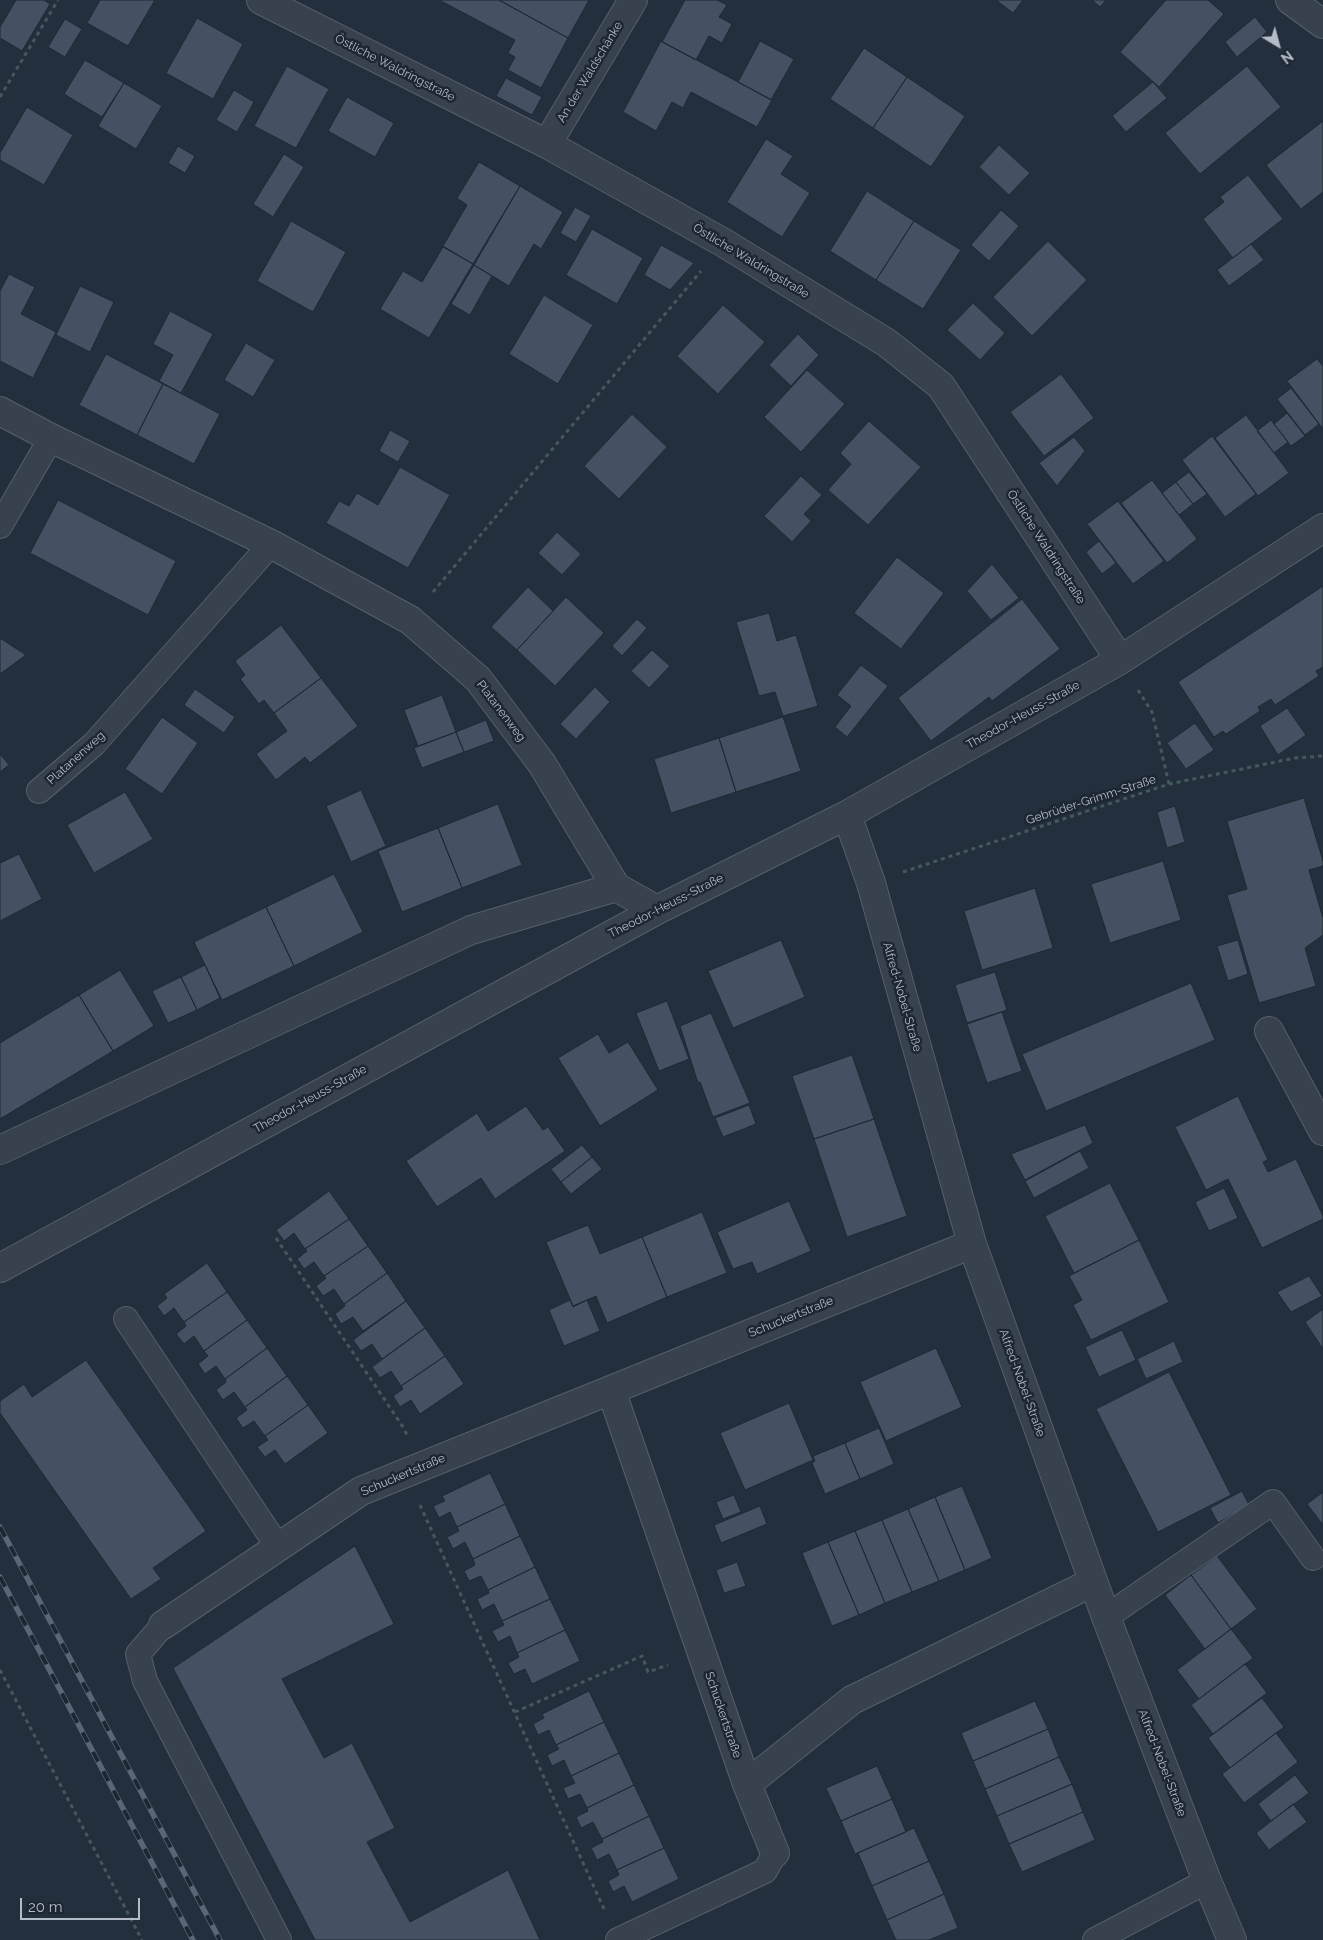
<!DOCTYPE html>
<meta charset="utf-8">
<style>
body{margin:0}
#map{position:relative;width:1323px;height:1940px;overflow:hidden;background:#242f3e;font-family:Raleway,sans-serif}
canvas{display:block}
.north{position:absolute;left:1253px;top:20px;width:50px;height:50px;-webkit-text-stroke:4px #1d2633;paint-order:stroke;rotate:143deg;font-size:14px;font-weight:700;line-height:20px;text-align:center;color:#b4bcc9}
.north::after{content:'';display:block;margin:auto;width:18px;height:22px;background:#b4bcc9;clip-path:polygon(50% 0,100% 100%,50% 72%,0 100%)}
.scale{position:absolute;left:20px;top:1898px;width:120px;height:22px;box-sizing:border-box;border:2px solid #b4bcc9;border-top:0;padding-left:6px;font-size:15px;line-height:18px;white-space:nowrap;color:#b4bcc9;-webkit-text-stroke:4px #1d2633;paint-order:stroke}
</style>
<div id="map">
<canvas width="1323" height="1940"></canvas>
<div class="north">N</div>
<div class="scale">20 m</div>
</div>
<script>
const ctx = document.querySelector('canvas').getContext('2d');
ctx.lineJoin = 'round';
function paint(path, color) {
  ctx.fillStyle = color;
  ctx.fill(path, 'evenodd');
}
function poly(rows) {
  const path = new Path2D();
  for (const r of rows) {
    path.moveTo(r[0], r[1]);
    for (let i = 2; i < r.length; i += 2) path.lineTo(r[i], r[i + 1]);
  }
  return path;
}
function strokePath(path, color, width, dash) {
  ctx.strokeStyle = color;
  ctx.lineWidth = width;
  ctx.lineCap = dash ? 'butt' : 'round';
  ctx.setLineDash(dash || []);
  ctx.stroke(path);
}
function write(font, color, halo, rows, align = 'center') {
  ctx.font = font + ' Raleway,sans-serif';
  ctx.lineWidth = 5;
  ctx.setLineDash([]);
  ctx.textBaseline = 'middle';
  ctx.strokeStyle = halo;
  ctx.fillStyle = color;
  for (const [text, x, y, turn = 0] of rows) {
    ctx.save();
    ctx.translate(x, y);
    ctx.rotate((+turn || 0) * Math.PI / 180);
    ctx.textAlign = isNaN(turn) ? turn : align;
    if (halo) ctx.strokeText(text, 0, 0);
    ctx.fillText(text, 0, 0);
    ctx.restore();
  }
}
const building = poly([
 [16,0,44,0,50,4,22,51,0,38,0,27,16,0],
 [100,0,155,0,128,46,87,23,100,0],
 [439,0,499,0,568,38,541,88,508,70,515,57,508,53,515,40,439,0],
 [499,0,589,0,568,38,499,0],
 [685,0,717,0,727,5,719,17,732,24,722,43,709,36,696,60,662,42,685,0],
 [996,0,1023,0,1013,13,996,0],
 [1092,0,1106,0,1100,7,1092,0],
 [1166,0,1208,0,1224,14,1159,87,1120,52,1166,0],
 [1255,17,1267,32,1237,57,1225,42,1255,17],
 [197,18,243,44,213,99,166,73,197,18],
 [65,19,82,29,65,57,48,47,65,19],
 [661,41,772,100,757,127,691,92,683,108,672,102,656,131,623,112,661,41],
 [760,41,794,59,771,100,738,82,760,41],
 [864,48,907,77,873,128,830,99,864,48],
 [85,60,124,83,102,117,64,94,85,60],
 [287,66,329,89,296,148,254,126,287,66],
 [1247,66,1281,107,1200,174,1165,133,1247,66],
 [907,77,965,116,931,167,873,128,907,77],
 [506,78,542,97,532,115,496,96,506,78],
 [1153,82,1167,98,1126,132,1112,116,1153,82],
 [124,83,162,106,136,149,98,126,124,83],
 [234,90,254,102,237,132,216,120,234,90],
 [347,97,394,123,375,157,328,131,347,97],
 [27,107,73,135,44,185,0,160,0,153,27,107],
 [1323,121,1323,192,1301,209,1266,165,1323,121],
 [766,139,793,156,781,174,810,193,782,237,727,202,766,139],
 [999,145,1030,173,1009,195,979,167,999,145],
 [178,146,195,156,185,173,168,163,178,146],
 [284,154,304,167,273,217,253,204,284,154],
 [479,162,520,186,473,264,443,246,467,205,457,198,479,162],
 [1248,175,1283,219,1233,258,1203,219,1224,202,1220,197,1248,175],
 [520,186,563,212,541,249,534,244,509,286,474,265,520,186],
 [867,191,914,221,876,280,830,251,867,191],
 [575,207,591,216,576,242,560,233,575,207],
 [1001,210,1019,226,989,261,971,245,1001,210],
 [291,221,346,252,313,312,257,281,291,221],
 [914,221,961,250,923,309,876,280,914,221],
 [592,229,643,258,617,304,566,275,592,229],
 [1048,241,1087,280,1032,336,993,297,1048,241],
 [1251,244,1264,260,1229,286,1217,270,1251,244],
 [661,245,694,263,670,290,644,275,661,245],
 [443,247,473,264,429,338,380,309,403,271,422,282,443,247],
 [474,265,492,276,470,315,451,304,474,265],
 [9,274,35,287,21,314,56,332,33,378,0,361,0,291,9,274],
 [80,286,114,302,90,352,56,335,80,286],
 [544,295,593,325,558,384,509,354,544,295],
 [973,303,1005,333,980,360,947,330,973,303],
 [723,305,765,342,718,394,677,356,723,305],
 [170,311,213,334,181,393,159,381,173,355,153,344,170,311],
 [798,334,819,355,791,386,769,365,798,334],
 [246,343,275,360,253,397,224,380,246,343],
 [106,354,163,384,137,435,79,405,106,354],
 [1317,359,1323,366,1323,429,1287,381,1317,359],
 [807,370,845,404,801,452,764,417,807,370],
 [1061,374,1094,418,1044,456,1010,412,1061,374],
 [163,384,220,414,194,464,137,435,163,384],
 [1291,388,1319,424,1305,435,1277,399,1291,388],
 [1287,413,1305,436,1291,446,1274,424,1287,413],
 [632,414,667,447,619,499,584,466,632,414],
 [1246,415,1289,473,1258,496,1215,438,1246,415],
 [1271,420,1288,442,1274,453,1257,431,1271,420],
 [869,421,921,467,868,525,828,490,851,464,840,453,869,421],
 [390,430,410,441,398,462,379,451,390,430],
 [1212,436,1256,494,1225,517,1182,460,1212,436],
 [1074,437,1085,451,1057,486,1039,463,1074,437],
 [400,467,450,495,408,568,326,523,339,501,349,506,357,493,378,505,400,467],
 [1189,472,1207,494,1193,504,1176,482,1189,472],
 [801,476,822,495,804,514,811,521,792,542,764,516,801,476],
 [1152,480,1197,539,1167,563,1121,503,1152,480],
 [1176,482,1193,504,1179,515,1162,493,1176,482],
 [58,500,176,561,148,615,30,553,58,500],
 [1118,501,1164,561,1133,584,1087,524,1118,501],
 [557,532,581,554,562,575,538,553,557,532],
 [1099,541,1116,563,1102,574,1086,552,1099,541],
 [897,557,944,593,901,649,854,613,897,557],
 [992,564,1019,598,991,620,967,591,992,564],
 [1323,586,1323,667,1316,671,1319,676,1275,705,1271,699,1258,707,1260,711,1226,734,1223,731,1214,737,1178,682,1323,586],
 [528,587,553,611,517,650,491,627,528,587],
 [566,597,604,633,555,686,517,650,566,597],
 [1022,599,1060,649,992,701,989,697,931,741,898,698,1022,599],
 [769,613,777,641,796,635,818,706,783,716,775,692,759,696,736,622,769,613],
 [637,619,647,628,622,656,612,646,637,619],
 [281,625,321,678,274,713,264,700,259,704,240,679,245,675,235,661,281,625],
 [0,638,26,655,0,674,0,638],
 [652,650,670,666,649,688,631,671,652,650],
 [861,665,888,686,847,737,835,727,851,706,837,695,861,665],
 [321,678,358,726,310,763,305,757,276,780,256,754,287,731,274,713,321,678],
 [595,687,610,702,576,739,560,724,595,687],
 [195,689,235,717,224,733,184,705,195,689],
 [442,695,456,732,418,746,404,710,442,695],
 [1287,708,1306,735,1278,755,1260,726,1287,708],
 [162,717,198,743,162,794,125,769,162,717],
 [783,717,801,771,736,792,719,738,783,717],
 [486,720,494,741,464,752,456,732,486,720],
 [1195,723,1214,750,1186,769,1167,743,1195,723],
 [456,732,464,752,422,768,414,748,456,732],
 [719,738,736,792,671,813,654,759,719,738],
 [0,754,9,765,0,772,0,754],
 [361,790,386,846,351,862,326,806,361,790],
 [125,792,153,839,94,873,67,825,125,792],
 [1304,798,1323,861,1323,866,1309,870,1323,918,1323,935,1305,948,1316,986,1259,1003,1227,895,1247,889,1227,821,1304,798],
 [498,804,522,865,462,888,438,828,498,804],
 [1175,806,1185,842,1167,848,1157,812,1175,806],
 [438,828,462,888,402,912,378,851,438,828],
 [19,854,42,899,0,921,0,863,19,854],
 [1163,861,1181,920,1110,943,1091,884,1163,861],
 [334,874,363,932,294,966,266,907,334,874],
 [1035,888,1053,948,982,970,964,911,1035,888],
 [266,907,294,966,222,1000,194,942,266,907],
 [781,940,805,997,733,1028,708,971,781,940],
 [1238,940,1248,974,1228,981,1217,946,1238,940],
 [205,965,220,998,197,1010,181,977,205,965],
 [120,970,154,1026,113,1051,79,995,120,970],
 [995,972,1007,1010,967,1023,955,985,995,972],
 [181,977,197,1010,168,1023,152,991,181,977],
 [1191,983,1215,1040,1046,1111,1022,1054,1191,983],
 [79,995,113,1051,0,1119,0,1043,79,995],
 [667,1001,689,1059,659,1071,636,1013,667,1001],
 [1002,1012,1022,1071,987,1083,967,1024,1002,1012],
 [711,1013,750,1103,713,1117,700,1082,698,1083,680,1026,711,1013],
 [598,1034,609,1053,628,1042,658,1090,600,1126,558,1058,598,1034],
 [852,1055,874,1119,814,1139,792,1076,852,1055],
 [1238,1096,1268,1160,1263,1162,1268,1172,1296,1159,1323,1216,1323,1219,1262,1248,1228,1179,1206,1190,1175,1127,1238,1096],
 [749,1105,756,1124,723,1137,715,1118,749,1105],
 [526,1106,543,1130,548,1127,565,1151,495,1199,481,1178,437,1207,406,1161,477,1113,488,1131,526,1106],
 [874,1119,907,1216,847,1237,814,1139,874,1119],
 [1085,1125,1093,1143,1025,1180,1011,1154,1085,1125],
 [582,1145,592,1157,561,1182,551,1169,582,1145],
 [1080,1151,1089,1168,1034,1198,1025,1181,1080,1151],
 [592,1157,602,1169,571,1194,561,1182,592,1157],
 [1110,1183,1139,1240,1074,1273,1045,1216,1110,1183],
 [1224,1188,1238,1218,1209,1231,1195,1202,1224,1188],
 [329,1191,349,1219,305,1249,294,1233,284,1241,276,1230,329,1191],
 [789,1201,811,1251,757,1274,752,1262,733,1269,717,1232,789,1201],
 [702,1212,727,1273,667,1297,642,1237,702,1212],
 [349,1219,368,1246,324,1276,314,1262,304,1269,297,1259,307,1251,305,1249,349,1219],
 [588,1225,600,1254,642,1237,667,1297,607,1323,596,1296,573,1306,546,1242,588,1225],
 [1139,1240,1169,1302,1091,1340,1073,1305,1082,1300,1069,1276,1139,1240],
 [368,1246,387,1273,344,1304,334,1289,323,1296,316,1286,326,1278,324,1276,368,1246],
 [207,1263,227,1292,184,1322,174,1308,164,1316,157,1306,167,1298,164,1294,207,1263],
 [387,1273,406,1301,363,1331,353,1317,341,1324,335,1314,345,1306,344,1304,387,1273],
 [1309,1276,1322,1296,1291,1312,1277,1292,1309,1276],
 [227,1292,247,1320,204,1351,194,1336,184,1344,176,1334,186,1326,184,1322,227,1292],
 [570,1300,573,1307,587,1300,600,1331,564,1346,549,1310,570,1300],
 [406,1301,425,1328,382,1359,372,1344,361,1351,353,1340,406,1301],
 [1323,1309,1323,1349,1305,1322,1323,1309],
 [247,1320,267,1348,225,1379,216,1366,205,1374,198,1364,208,1356,204,1351,247,1320],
 [425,1328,445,1356,401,1386,391,1371,380,1378,372,1367,425,1328],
 [1122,1330,1136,1360,1099,1377,1085,1347,1122,1330],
 [1174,1341,1183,1362,1146,1379,1137,1359,1174,1341],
 [267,1348,287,1376,245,1407,234,1392,223,1400,216,1390,226,1382,225,1379,267,1348],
 [936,1348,962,1407,886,1441,860,1382,936,1348],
 [445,1356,464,1384,420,1414,411,1400,400,1407,393,1396,403,1389,401,1386,445,1356],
 [86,1360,206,1531,153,1568,161,1579,131,1599,0,1413,0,1401,24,1384,32,1397,86,1360],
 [1169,1372,1231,1495,1158,1532,1096,1409,1169,1372],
 [287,1376,308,1405,265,1436,254,1421,243,1428,236,1418,247,1410,245,1407,287,1376],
 [789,1403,813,1460,745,1490,720,1433,789,1403],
 [308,1405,328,1433,285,1464,275,1450,265,1457,257,1447,268,1440,265,1436,308,1405],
 [879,1428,894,1464,860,1479,845,1443,879,1428],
 [845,1443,860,1479,825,1494,812,1463,815,1461,813,1456,845,1443],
 [490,1473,505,1504,457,1527,450,1512,439,1518,433,1506,445,1501,442,1496,490,1473],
 [962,1486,992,1558,965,1570,935,1497,962,1486],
 [1242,1491,1249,1505,1218,1523,1210,1508,1242,1491],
 [1323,1492,1323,1525,1307,1504,1323,1492],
 [734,1495,741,1512,723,1519,716,1502,734,1495],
 [935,1497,965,1570,939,1581,908,1509,935,1497],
 [505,1504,520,1536,473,1559,465,1542,453,1549,447,1537,459,1531,457,1527,505,1504],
 [760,1506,767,1524,721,1543,714,1525,760,1506],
 [908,1509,939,1581,912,1592,882,1520,908,1509],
 [882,1520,912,1592,885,1603,855,1531,882,1520],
 [855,1531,885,1603,859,1615,828,1542,855,1531],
 [520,1536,535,1567,488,1590,481,1576,469,1581,464,1571,475,1565,473,1559,520,1536],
 [828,1542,859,1615,832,1626,802,1553,828,1542],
 [355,1546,394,1624,282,1679,324,1758,352,1743,395,1828,367,1842,410,1922,508,1870,540,1940,315,1940,173,1668,355,1546],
 [1217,1556,1257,1609,1231,1629,1191,1575,1217,1556],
 [737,1562,746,1586,724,1593,716,1570,737,1562],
 [535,1567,550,1599,502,1621,494,1604,482,1610,477,1599,489,1593,488,1590,535,1567],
 [1191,1575,1231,1629,1205,1649,1165,1595,1191,1575],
 [550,1599,565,1630,517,1653,510,1636,498,1642,492,1631,504,1625,502,1621,550,1599],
 [1231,1629,1253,1658,1199,1699,1177,1670,1231,1629],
 [565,1630,580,1661,532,1684,525,1669,514,1674,508,1663,519,1657,517,1653,565,1630],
 [1245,1664,1267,1693,1213,1734,1191,1705,1245,1664],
 [589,1691,604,1722,556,1745,549,1730,538,1735,533,1724,544,1718,542,1714,589,1691],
 [1262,1698,1284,1727,1230,1768,1208,1738,1262,1698],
 [1035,1701,1048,1729,973,1761,961,1733,1035,1701],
 [604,1722,619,1753,571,1776,564,1760,552,1766,547,1755,559,1749,556,1745,604,1722],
 [1048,1729,1059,1757,985,1789,973,1761,1048,1729],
 [1276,1733,1298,1762,1244,1803,1222,1774,1276,1733],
 [619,1753,634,1785,587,1808,580,1794,568,1799,563,1788,575,1783,571,1776,619,1753],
 [1059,1757,1072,1784,997,1816,985,1789,1059,1757],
 [877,1766,892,1799,841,1821,826,1788,877,1766],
 [1295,1775,1309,1793,1271,1821,1258,1804,1295,1775],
 [1072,1784,1083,1812,1009,1844,997,1816,1072,1784],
 [634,1785,649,1816,602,1839,593,1822,581,1828,576,1817,588,1811,587,1808,634,1785],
 [892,1799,906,1832,855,1854,841,1821,892,1799],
 [1293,1804,1307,1822,1269,1850,1256,1833,1293,1804],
 [1083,1812,1095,1840,1022,1872,1009,1844,1083,1812],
 [649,1816,664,1848,617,1870,609,1854,597,1860,591,1848,603,1842,602,1839,649,1816],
 [914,1828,929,1861,872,1886,858,1853,914,1828],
 [664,1848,679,1879,632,1902,624,1886,613,1892,608,1881,619,1875,617,1870,664,1848],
 [929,1861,944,1894,887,1920,872,1886,929,1861],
 [944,1894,958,1928,929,1940,896,1940,887,1920,944,1894]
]);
paint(building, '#455162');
strokePath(building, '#1f2835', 1);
const service = poly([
 [0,526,51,438],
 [39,791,94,744,271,544],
 [126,1319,278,1547],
 [1106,1617,1273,1502,1313,1558],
 [163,1625,138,1654,145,1681,279,1940],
 [618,1940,765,1871,775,1853],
 [1095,1940,1207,1881]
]);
const minor = poly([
 [261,0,547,144,724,243,887,343,941,386,1120,660],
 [1290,0,1323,24],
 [547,144,633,0],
 [0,411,51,438,271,544,410,620,478,679,542,764,616,887,657,910],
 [847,815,871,883,972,1244,1106,1617,1207,1881,1232,1940],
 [1269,1031,1323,1131],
 [0,1150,471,930,616,887],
 [0,1268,657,910,847,815,1120,660,1323,528],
 [611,1390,747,1784,852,1700,1093,1582],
 [163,1625,361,1491,972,1244],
 [747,1784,775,1853]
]);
strokePath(service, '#565f6c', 26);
strokePath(minor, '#565f6c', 30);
strokePath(poly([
 [0,97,58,0],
 [433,592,701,271],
 [1138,690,1152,712,1169,784],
 [903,872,1169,784,1295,758,1323,756],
 [276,1238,403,1427,407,1435],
 [420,1505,604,1909],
 [0,1670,142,1940],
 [515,1712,642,1656,648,1672,668,1665]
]), '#44595c', 3, [4, 4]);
strokePath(service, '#38414e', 24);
strokePath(minor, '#38414e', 28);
const rail = poly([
 [0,1527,220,1940],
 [0,1577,193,1940]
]);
strokePath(rail, '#5a6575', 5.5);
strokePath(rail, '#1d2633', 4, [11]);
write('12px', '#b4bcc9', '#1d2633', [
 ["Östliche Waldringstraße",395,68,27],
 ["An der Waldschänke",590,72,-59],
 ["Östliche Waldringstraße",751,261,31],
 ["Östliche Waldringstraße",1046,547,57],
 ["Platanenweg",501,711,53],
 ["Theodor-Heuss-Straße",1023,715,-29],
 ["Platanenweg",76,758,-42],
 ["Gebrüder-Grimm-Straße",1091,800,-18],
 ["Theodor-Heuss-Straße",666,906,-27],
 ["Alfred-Nobel-Straße",902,997,74],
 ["Theodor-Heuss-Straße",310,1099,-29],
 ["Schuckertstraße",791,1317,-22],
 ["Alfred-Nobel-Straße",1022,1383,70],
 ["Schuckertstraße",403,1475,-23],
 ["Schuckertstraße",723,1715,71],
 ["Alfred-Nobel-Straße",1162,1763,69]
]);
</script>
